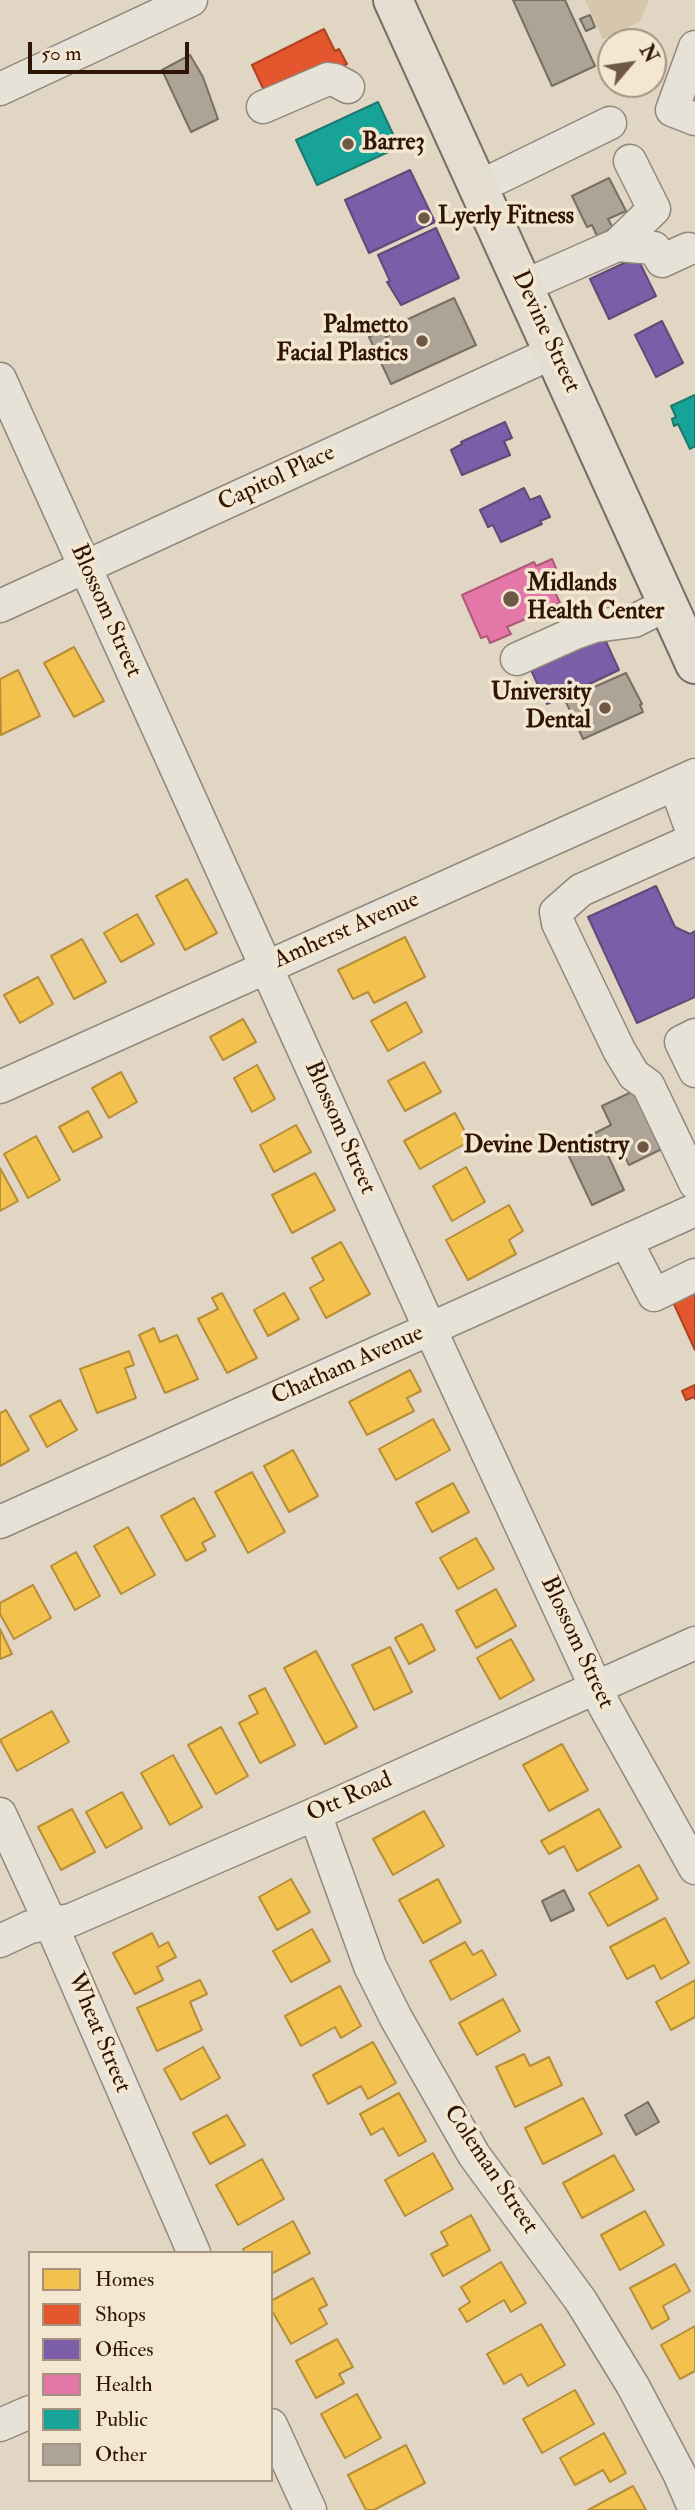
<!DOCTYPE html>
<style>
body{margin:0}
#map{position:relative;width:695px;height:2510px;overflow:hidden;background:#e1d6c4;font-family:"IM FELL Double Pica",serif}
canvas{display:block}
.legend{position:absolute;left:28px;top:2251px;width:245px;height:231px;box-sizing:border-box;background:#f3e7d1;border:2px solid #a5937f;margin:0;padding:9px 12px;list-style:none;font-size:21px;color:#301504}
.legend li{display:flex;align-items:center;gap:14px;height:35px}
.legend b{width:35px;border:2px solid #a5937f}
.north{position:absolute;left:597px;top:28px;width:70px;height:70px;box-sizing:border-box;background:#f3e7d1;border:2px solid #a5937f;border-radius:50%;rotate:61deg;font-size:19px;font-weight:700;line-height:28px;text-align:center;color:#301504}
.north::after{content:'';display:block;margin:auto;width:24px;height:32px;background:#6e5947;clip-path:polygon(50% 0,100% 100%,50% 72%,0 100%)}
.scale{position:absolute;left:28px;top:42px;width:161px;height:32px;box-sizing:border-box;border:4px solid #301504;border-top:0;padding-left:9px;font-size:21px;line-height:24px;white-space:nowrap;color:#301504;-webkit-text-stroke:5px #f3e7d1;paint-order:stroke}
</style>
<div id="map">
<canvas width="695" height="2510"></canvas>
<ul class="legend">
<li><b style="height:19px;background:#f2c14e"></b>Homes</li>
<li><b style="height:19px;background:#e4572e"></b>Shops</li>
<li><b style="height:19px;background:#7b5ea7"></b>Offices</li>
<li><b style="height:19px;background:#e377a8"></b>Health</li>
<li><b style="height:19px;background:#17a398"></b>Public</li>
<li><b style="height:19px;background:#ada397"></b>Other</li>
</ul>
<div class="north">N</div>
<div class="scale">50 m</div>
</div>
<script>
const ctx = document.querySelector('canvas').getContext('2d');
ctx.lineJoin = 'round';
function paint(path, color) {
  ctx.fillStyle = color;
  ctx.fill(path, 'evenodd');
}
function poly(rows) {
  const path = new Path2D();
  for (const r of rows) {
    path.moveTo(r[0], r[1]);
    for (let i = 2; i < r.length; i += 2) path.lineTo(r[i], r[i + 1]);
  }
  return path;
}
function strokePath(path, color, width, dash) {
  ctx.strokeStyle = color;
  ctx.lineWidth = width;
  ctx.lineCap = dash ? 'butt' : 'round';
  ctx.setLineDash(dash || []);
  ctx.stroke(path);
}
function write(font, color, halo, rows, align = 'center') {
  ctx.font = font + ' "IM FELL Double Pica",serif';
  ctx.lineWidth = 7;
  ctx.setLineDash([]);
  ctx.textBaseline = 'middle';
  ctx.strokeStyle = halo;
  ctx.fillStyle = color;
  for (const [text, x, y, turn = 0] of rows) {
    ctx.save();
    ctx.translate(x, y);
    ctx.rotate((+turn || 0) * Math.PI / 180);
    ctx.textAlign = isNaN(turn) ? turn : align;
    if (halo) ctx.strokeText(text, 0, 0);
    ctx.fillText(text, 0, 0);
    ctx.restore();
  }
}
paint(poly([
 [585,0,648,0,649,1,639,22,603,39]
]), '#d6c6ac');
const homes = poly([
 [74,647,104,701,74,717,44,663,74,647],
 [18,670,40,716,1,735,0,679,18,670],
 [187,879,217,933,185,950,156,896,187,879],
 [137,914,154,944,121,962,104,933,137,914],
 [405,937,425,977,374,1003,368,992,353,999,338,970,405,937],
 [82,939,106,982,74,999,51,956,82,939],
 [38,977,53,1004,20,1023,4,995,38,977],
 [406,1002,422,1032,388,1051,371,1021,406,1002],
 [243,1019,256,1042,223,1060,210,1037,243,1019],
 [424,1062,441,1092,405,1111,388,1081,424,1062],
 [257,1065,275,1099,252,1112,234,1078,257,1065],
 [121,1072,137,1102,109,1118,92,1088,121,1072],
 [88,1111,102,1137,73,1152,59,1127,88,1111],
 [455,1113,470,1141,420,1169,404,1141,455,1113],
 [296,1125,311,1152,274,1172,260,1145,296,1125],
 [36,1136,60,1180,28,1198,4,1154,36,1136],
 [466,1167,485,1202,452,1221,433,1186,466,1167],
 [0,1168,18,1201,0,1211,0,1168],
 [315,1173,335,1210,292,1233,272,1195,315,1173],
 [509,1205,523,1231,509,1240,516,1254,468,1280,446,1240,509,1205],
 [341,1242,370,1294,326,1318,310,1288,324,1280,312,1258,341,1242],
 [222,1293,257,1358,227,1373,198,1319,218,1309,212,1298,222,1293],
 [284,1293,299,1319,268,1336,254,1310,284,1293],
 [154,1328,160,1342,177,1335,198,1379,165,1393,139,1335,154,1328],
 [129,1351,134,1365,125,1368,136,1398,97,1413,80,1369,129,1351],
 [410,1370,421,1391,407,1398,414,1411,367,1435,349,1402,410,1370],
 [60,1400,77,1430,47,1447,30,1416,60,1400],
 [6,1410,29,1450,0,1466,0,1413,6,1410],
 [433,1419,450,1450,396,1480,379,1449,433,1419],
 [293,1450,318,1496,289,1512,264,1466,293,1450],
 [252,1472,285,1532,248,1553,215,1492,252,1472],
 [453,1483,469,1512,432,1532,416,1503,453,1483],
 [194,1498,215,1536,202,1543,206,1550,186,1561,161,1516,194,1498],
 [128,1527,155,1575,121,1594,94,1546,128,1527],
 [476,1538,494,1569,458,1589,440,1558,476,1538],
 [76,1552,100,1596,75,1610,51,1566,76,1552],
 [33,1585,51,1618,14,1639,0,1614,0,1603,33,1585],
 [496,1589,516,1626,476,1648,456,1611,496,1589],
 [422,1624,435,1650,409,1664,395,1638,422,1624],
 [0,1629,12,1654,0,1659,0,1629],
 [511,1639,534,1680,500,1699,477,1658,511,1639],
 [390,1647,412,1692,374,1710,352,1665,390,1647],
 [316,1651,357,1727,325,1744,284,1668,316,1651],
 [265,1688,295,1745,260,1763,239,1723,258,1713,249,1696,265,1688],
 [52,1711,69,1742,17,1771,0,1740,52,1711],
 [221,1727,248,1776,216,1794,188,1745,221,1727],
 [562,1744,588,1790,549,1811,523,1765,562,1744],
 [173,1755,202,1807,170,1825,141,1773,173,1755],
 [122,1792,142,1828,106,1848,86,1812,122,1792],
 [72,1809,95,1852,61,1870,38,1827,72,1809],
 [599,1809,621,1847,577,1871,564,1846,549,1854,541,1841,599,1809],
 [424,1811,444,1846,393,1875,373,1839,424,1811],
 [639,1865,658,1899,608,1926,589,1893,639,1865],
 [291,1879,310,1912,277,1930,259,1897,291,1879],
 [438,1879,461,1922,423,1943,399,1900,438,1879],
 [665,1918,689,1963,661,1979,654,1965,627,1979,610,1947,665,1918],
 [312,1929,330,1961,291,1982,273,1951,312,1929],
 [152,1933,159,1947,168,1942,176,1957,157,1967,163,1980,135,1994,113,1953,152,1933],
 [465,1942,473,1955,482,1950,496,1975,451,2000,430,1961,465,1942],
 [200,1980,207,1994,190,2002,202,2030,157,2051,137,2008,200,1980],
 [695,1980,695,2017,671,2030,656,2002,695,1980],
 [340,1986,361,2026,341,2038,335,2027,301,2046,285,2016,340,1986],
 [503,1999,520,2031,477,2055,459,2023,503,1999],
 [373,2042,396,2083,368,2099,361,2086,328,2104,313,2075,373,2042],
 [203,2047,220,2078,181,2100,164,2069,203,2047],
 [524,2054,530,2066,549,2057,562,2085,515,2107,496,2067,524,2054],
 [399,2093,426,2141,399,2156,383,2128,371,2135,360,2114,399,2093],
 [583,2098,602,2134,543,2164,525,2128,583,2098],
 [227,2115,245,2145,210,2164,193,2133,227,2115],
 [433,2153,453,2189,405,2216,385,2180,433,2153],
 [614,2155,634,2190,582,2218,563,2183,614,2155],
 [262,2159,284,2199,238,2225,216,2185,262,2159],
 [645,2211,664,2245,620,2270,601,2235,645,2211],
 [471,2215,490,2250,443,2276,431,2254,448,2245,441,2232,471,2215],
 [293,2221,310,2253,271,2274,271,2253,245,2253,243,2249,293,2221],
 [501,2262,526,2303,511,2312,504,2300,467,2322,459,2309,470,2302,461,2287,501,2262],
 [675,2264,690,2291,663,2306,669,2319,652,2329,630,2288,675,2264],
 [313,2278,327,2305,319,2309,327,2324,291,2344,271,2309,271,2301,313,2278],
 [541,2324,565,2365,528,2386,521,2374,504,2384,487,2354,541,2324],
 [695,2326,695,2371,680,2379,661,2345,695,2326],
 [337,2339,353,2367,339,2374,344,2383,316,2398,296,2361,337,2339],
 [575,2390,594,2424,542,2453,523,2419,575,2390],
 [357,2394,381,2438,345,2458,321,2414,357,2394],
 [604,2433,626,2473,610,2482,603,2470,575,2485,560,2458,604,2433],
 [406,2445,425,2483,374,2510,366,2510,348,2475,406,2445],
 [633,2486,646,2510,588,2510,633,2486]
]);
paint(homes, '#f2c14e');
strokePath(homes, '#b88d38', 2);
const shops = poly([
 [324,29,335,51,339,49,347,64,269,101,252,65,324,29],
 [695,1290,695,1350,672,1300,695,1290],
 [695,1385,695,1399,694,1397,686,1400,682,1391,695,1385]
]);
paint(shops, '#e4572e');
strokePath(shops, '#ae4321', 2);
const offices = poly([
 [410,170,435,222,369,253,345,200,410,170],
 [436,228,459,278,401,305,387,282,390,281,378,255,436,228],
 [637,257,656,296,609,319,590,279,637,257],
 [662,321,683,363,656,377,635,335,662,321],
 [505,422,512,438,504,441,510,455,462,475,451,450,462,444,461,442,505,422],
 [524,488,530,500,540,496,550,517,540,521,542,524,501,542,493,525,488,527,480,510,524,488],
 [603,635,619,670,547,704,530,668,603,635],
 [656,886,675,927,690,934,695,931,695,997,637,1023,588,917,656,886]
]);
paint(offices, '#7b5ea7');
strokePath(offices, '#644876', 2);
const health = poly([
 [552,559,556,568,546,572,560,603,553,606,556,612,537,621,535,615,507,627,511,634,490,643,487,636,481,638,462,595,534,562,536,566,552,559]
]);
paint(health, '#e377a8');
strokePath(health, '#ad5a77', 2);
const public = poly([
 [378,102,399,147,317,185,296,140,378,102],
 [695,395,695,446,690,449,678,424,674,426,672,419,676,417,671,406,695,395]
]);
paint(public, '#17a398');
strokePath(public, '#1e786c', 2);
const building = poly([
 [513,0,565,0,595,66,552,86,513,0],
 [590,15,595,27,586,31,580,19,590,15],
 [190,55,203,77,218,119,191,132,162,70,190,55],
 [609,178,626,211,608,219,613,228,597,236,592,225,587,227,572,196,609,178],
 [454,298,476,345,391,384,369,337,383,331,386,337,393,333,391,327,454,298],
 [626,673,642,704,640,705,643,712,583,739,565,700,626,673],
 [642,1087,670,1145,629,1165,618,1143,605,1149,624,1190,592,1205,565,1148,611,1125,602,1106,642,1087],
 [564,1890,574,1910,551,1921,542,1901,564,1890],
 [648,2102,659,2122,636,2135,625,2115,648,2102]
]);
paint(building, '#ada397');
strokePath(building, '#786e62', 2);
const minor = poly([
 [695,47,672,110,695,119],
 [0,89,191,0],
 [263,107,328,79,335,80,348,87],
 [479,187,610,123],
 [617,245,654,248,662,261,688,249],
 [524,286,617,245,654,209,630,161],
 [0,379,430,1329,605,1707,695,1868],
 [0,606,554,352],
 [517,659,575,633,595,626,634,621,668,604],
 [675,784,695,839],
 [695,839,581,890,556,912,558,923,619,1050,634,1075,648,1085,695,1183],
 [695,1035,681,1042,695,1071],
 [0,1087,695,775],
 [626,1241,654,1295,695,1275],
 [0,1522,695,1210],
 [0,1814,51,1924,194,2253],
 [315,1814,370,1966,396,2018,474,2155,581,2301,633,2386,679,2473,695,2510],
 [0,1941,30,1927,71,1920,315,1814,695,1643],
 [0,2425,30,2412],
 [271,2425,310,2510]
]);
const major = poly([
 [393,0,695,664]
]);
strokePath(minor, '#91877b', 35);
strokePath(major, '#786e62', 42);
strokePath(minor, '#e7e2d8', 32);
strokePath(major, '#e3ddd2', 38);
for (const [x, y, r, color] of [
 [348,144,7,"#6e5947"],
 [424,218,7,"#6e5947"],
 [422,341,7,"#6e5947"],
 [511,599,9,"#6e5947"],
 [605,708,7,"#6e5947"],
 [643,1147,7,"#6e5947"]
]) {
  const dot = new Path2D();
  dot.arc(x, y, r, 0, 2 * Math.PI);
  ctx.fillStyle = color;
  ctx.fill(dot);
  strokePath(dot, '#f3e7d1', 2.5);
}
write('bold 24px', '#301504', '#f3e7d1', [
 ["Barre3",362,144],
 ["Lyerly Fitness",438,218],
 ["Palmetto",408,327,"right"],
 ["Facial Plastics",408,355,"right"],
 ["Midlands",527,585],
 ["Health Center",527,613],
 ["University",591,694,"right"],
 ["Dental",591,722,"right"],
 ["Devine Dentistry",629,1147,"right"]
], 'left');
write('24px', '#301504', '#f3e7d1', [
 ["Devine Street",545,332,65],
 ["Capitol Place",277,479,-25],
 ["Blossom Street",105,611,66],
 ["Amherst Avenue",347,931,-24],
 ["Blossom Street",339,1128,66],
 ["Chatham Avenue",348,1366,-24],
 ["Blossom Street",576,1643,65],
 ["Ott Road",350,1798,-24],
 ["Wheat Street",98,2033,67],
 ["Coleman Street",490,2170,56]
]);
</script>
